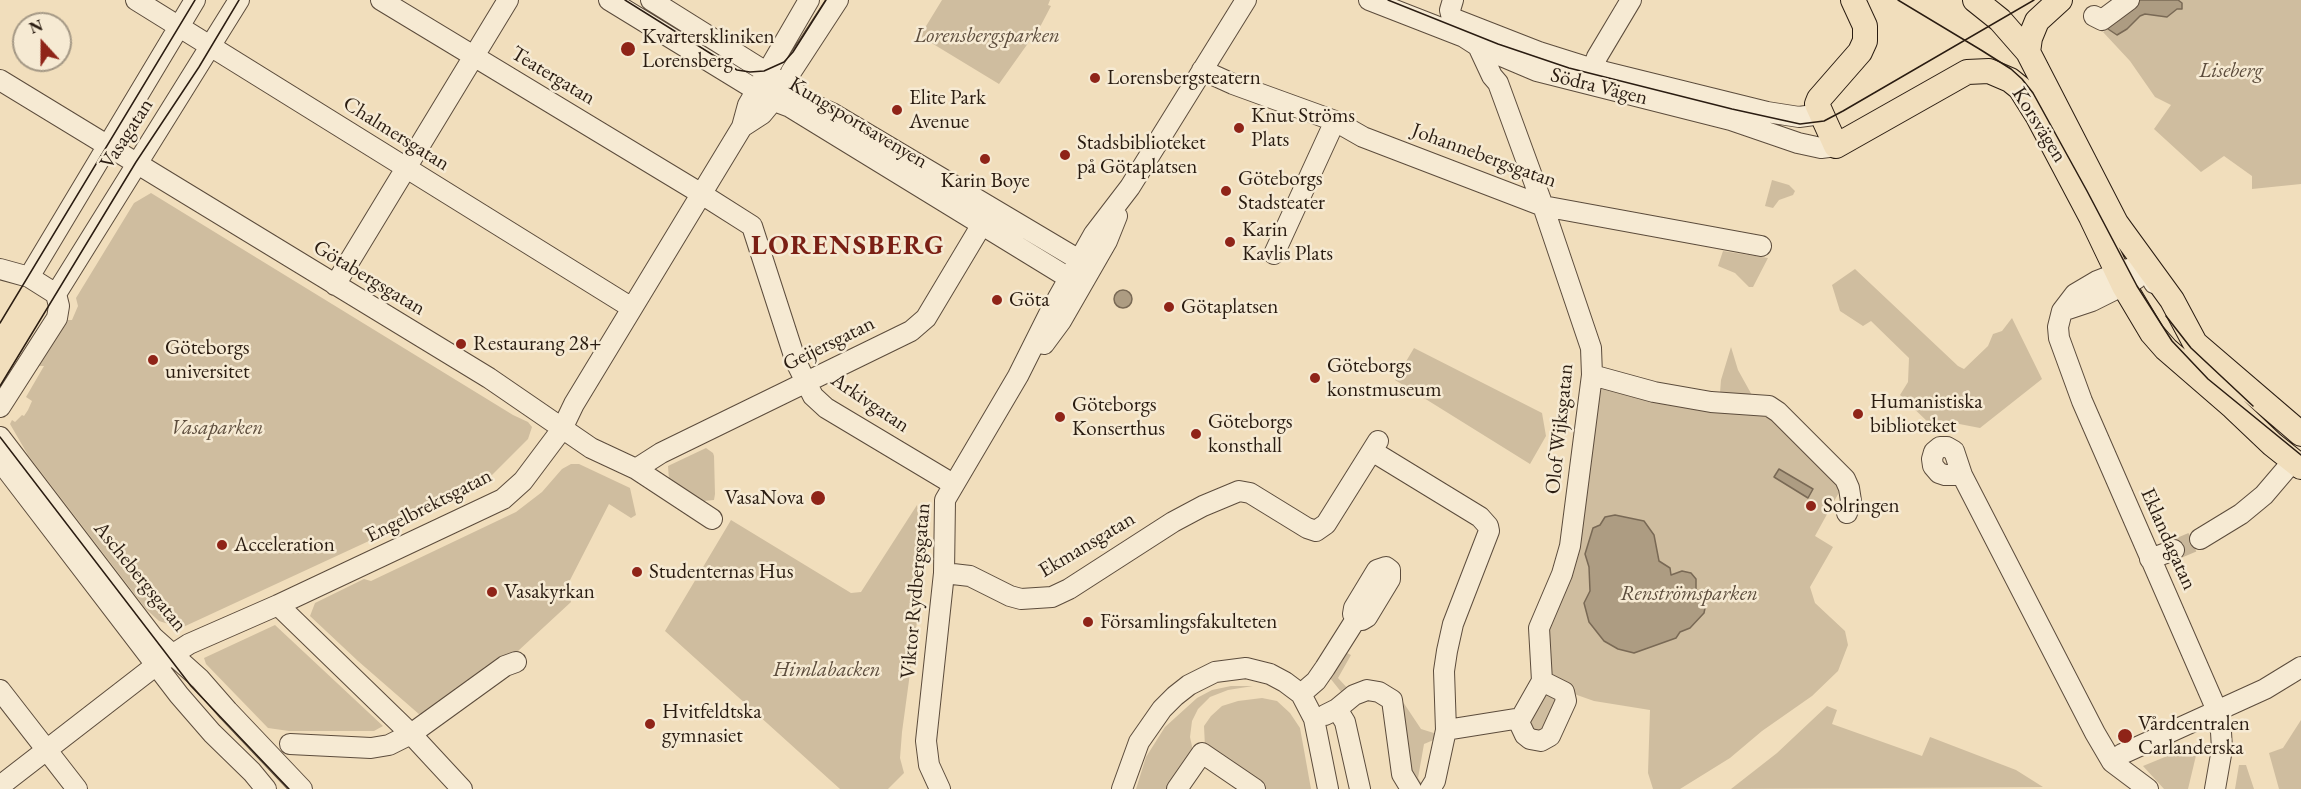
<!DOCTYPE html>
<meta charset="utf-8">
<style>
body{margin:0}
#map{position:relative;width:2301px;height:789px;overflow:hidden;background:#f1debc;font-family:"EB Garamond",serif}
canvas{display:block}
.north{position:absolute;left:12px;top:12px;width:60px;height:60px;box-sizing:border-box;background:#f6ead3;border:2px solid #a49885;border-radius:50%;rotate:339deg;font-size:16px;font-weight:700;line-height:24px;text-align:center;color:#2a1c11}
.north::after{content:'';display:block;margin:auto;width:21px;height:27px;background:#8f2418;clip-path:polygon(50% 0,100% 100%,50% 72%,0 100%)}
</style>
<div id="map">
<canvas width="2301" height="789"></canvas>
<div class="north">N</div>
</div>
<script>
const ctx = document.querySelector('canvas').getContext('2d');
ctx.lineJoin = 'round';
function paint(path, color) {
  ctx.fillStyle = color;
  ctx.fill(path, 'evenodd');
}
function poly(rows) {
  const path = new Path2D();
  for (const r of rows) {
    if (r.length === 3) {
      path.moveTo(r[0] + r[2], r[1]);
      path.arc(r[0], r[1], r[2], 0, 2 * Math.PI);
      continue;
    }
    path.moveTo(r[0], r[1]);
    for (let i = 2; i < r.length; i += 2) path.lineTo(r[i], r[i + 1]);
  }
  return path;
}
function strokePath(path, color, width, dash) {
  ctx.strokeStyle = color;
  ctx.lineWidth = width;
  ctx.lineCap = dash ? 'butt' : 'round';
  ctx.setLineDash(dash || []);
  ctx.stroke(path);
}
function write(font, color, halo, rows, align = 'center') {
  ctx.font = font + ' "EB Garamond",serif';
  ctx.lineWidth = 5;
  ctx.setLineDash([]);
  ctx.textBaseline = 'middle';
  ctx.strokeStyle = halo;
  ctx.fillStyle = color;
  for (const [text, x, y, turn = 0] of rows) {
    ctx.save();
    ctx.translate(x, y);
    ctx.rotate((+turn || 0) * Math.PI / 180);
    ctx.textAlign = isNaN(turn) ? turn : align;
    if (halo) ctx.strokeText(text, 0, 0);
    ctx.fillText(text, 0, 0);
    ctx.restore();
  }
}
paint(poly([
 [942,0,1050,0,1048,5,1051,6,1041,25,999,84,920,36],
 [2140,0,2301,0,2301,184,2252,189,2252,176,2224,156,2201,172,2154,129,2171,105,2155,97,2130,61,2103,32,2108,29,2105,27],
 [1772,180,1789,185,1795,191,1793,195,1779,200,1773,208,1765,206],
 [151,193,513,415,528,422,532,427,528,439,482,485,451,503,181,628,159,621,146,609,28,455,10,424,12,420,15,422,22,415,24,416,28,410,32,401,26,397,44,366,39,366,66,320,72,320,78,306,76,298,134,203],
 [1723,251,1768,258,1753,287,1749,287,1735,273,1718,266],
 [1855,269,1958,366,1964,369,1988,346,1993,334,2002,331,2012,318,2042,379,1980,428,1949,422,1933,427,1900,395,1908,382,1909,358,1871,321,1863,326,1840,311,1832,285],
 [1731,347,1738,370,1753,397,1720,393,1721,380],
 [1414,348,1542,413,1546,436,1530,464,1395,380],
 [1601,386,1700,411,1750,413,1771,418,1842,487,1815,536,1833,547,1810,587,1815,603,1845,631,1848,645,1838,671,1812,696,1762,731,1730,758,1680,789,1653,789,1648,773,1650,710,1594,701,1577,695,1545,676,1543,636],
 [706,448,713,453,714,456,715,494,714,500,703,501,669,480,668,466],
 [571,464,579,464,630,488,636,515,631,518,609,504,568,584,571,602,518,651,420,715,358,661,310,616,315,603,364,579,371,581,516,512,542,492,562,469],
 [917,505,920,538,919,575,922,585,902,732,900,758,904,773,888,789,840,789,665,631,731,520,851,593,861,592],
 [275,625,383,726,374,731,289,731,268,728,206,664,204,658],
 [1345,652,1351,655,1338,678,1350,691,1342,693,1330,678],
 [1231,686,1253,686,1228,690,1210,697,1198,709,1192,721,1190,737,1193,751,1168,789,1136,789,1146,757,1165,727,1197,698,1212,690],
 [1543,692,1560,695,1540,736,1527,726],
 [1262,698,1277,701,1290,713,1300,728,1311,789,1264,789,1205,747,1204,726,1211,716,1222,706,1238,701],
 [1401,699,1421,729,1437,734,1436,739,1424,744,1418,778,1424,787,1420,787,1411,782],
 [1827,706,1837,710,1832,724,1922,756,1930,737,2016,770,2043,787,1731,789,1777,753],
 [2301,720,2301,789,2279,789,2269,753,2283,748],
 [2199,743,2188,789,2164,789,2143,766],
 [2239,765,2246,765,2254,789,2235,789]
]), '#cfbd9f');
const water = poly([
 [2140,0,2178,0,2182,3,2182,9,2177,9,2167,17,2145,14,2140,16,2127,29,2117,35,2105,27,2140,0],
 [1123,299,9],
 [1779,469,1813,489,1808,498,1774,477,1779,469],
 [1615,515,1644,521,1654,535,1659,561,1670,568,1671,575,1682,571,1691,573,1696,579,1696,589,1706,603,1704,613,1690,628,1680,632,1676,638,1634,653,1618,649,1604,641,1589,622,1584,603,1590,591,1589,567,1585,554,1593,528,1600,525,1605,517,1615,515]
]);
paint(water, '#ad9c82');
strokePath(water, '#796955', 1.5);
strokePath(poly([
 [2174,550,2200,539]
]), '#c9b79a', 20, [20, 10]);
const minor = poly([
 [136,0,632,308],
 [381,0,700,193,752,226,796,362,813,396,826,408,953,484],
 [609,0,774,101,790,107,1064,275,1069,278,1077,292],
 [651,0,766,72,814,105,832,113,1091,267],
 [1369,0,1464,37,1478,46,1537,71,1731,120,1798,143,1821,148,1836,146],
 [1453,0,1450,10,1452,18,1539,52,1593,69,1767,112,1799,117,1821,114],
 [2094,16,2102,20,2129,0],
 [1593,69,1597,57,1631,0],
 [1202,70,1233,84,1335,121,1363,137,1543,206,1761,246],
 [0,80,489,378,591,448,636,469,712,519],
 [742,127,762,114,786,85,791,72,838,0],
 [1274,254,1335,121],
 [0,269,29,277,56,294,59,306,57,318,0,407],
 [29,277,195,0],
 [2154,283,2150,275,2141,269,2128,269,2097,281,2075,294,2062,311,2058,327,2059,338,2082,401,2215,706,2221,732,2222,749,2215,789],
 [335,285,508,0],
 [56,294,239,0],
 [2062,311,2092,301,2136,279],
 [1044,344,1061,321,1107,241,1117,216],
 [1592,375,1654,392,1711,402,1769,406,1778,412,1845,479,1849,488,1851,501,1847,513],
 [0,437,153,637,200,679,228,711,302,789],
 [1372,451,1480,517,1488,526,1489,531,1453,624,1447,651,1444,671,1446,730,1435,781,1430,789],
 [0,461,179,695,212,733,252,772,266,789],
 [636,469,661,453,911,331,926,318,987,216],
 [1962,475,1954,451,1947,447,1940,447,1934,452,1932,459,1933,466,1939,473,1945,475,1962,475,2095,733,2112,762],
 [2200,539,2241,514,2264,495,2293,461],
 [2150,559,2174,550],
 [944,573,970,576,1010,596,1021,599,1052,597,1069,589,1173,522,1203,506,1239,491,1250,493,1307,528,1316,531,1326,524,1378,441],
 [278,605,411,734,462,789],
 [0,690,77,789],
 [1301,694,1316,681,1325,668,1356,619,1353,614,1354,608,1377,570,1386,567,1390,570,1390,579,1367,617,1362,620,1356,619],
 [1337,709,1354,695,1367,690,1379,692,1392,700,1402,774,1411,789],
 [1325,715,1337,709,1345,722,1360,789],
 [1518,720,1525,735,1530,739,1541,741,1550,736,1566,701,1564,692,1542,681],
 [1446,730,1521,718,1542,681,1539,628,1562,574,1570,546,1592,375,1591,348,1543,206,1498,83,1492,76,1478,46],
 [290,744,371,748,389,745,411,734,505,666,516,662],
 [0,786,155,666,189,644,278,605,503,499,523,481,562,429,574,404,742,127,748,105,809,0],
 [940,789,929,765,926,741,944,573,945,500,1018,376,1049,314,1094,234,1130,187,1246,0],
 [1122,789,1139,742,1162,709,1175,696,1189,685,1215,672,1246,668,1270,674,1285,682,1301,694,1314,719,1328,789],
 [1177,789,1202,753,1255,789],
 [2148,789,2112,762,2122,754,2265,689,2301,667]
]);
const major = poly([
 [1853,0,1865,26,1865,41,1860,52,1819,99,1817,104,1836,146,1967,72,1989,71,2010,80,2020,88,2037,115,2091,217,2124,286,2152,333,2166,349,2233,407,2272,444,2301,467],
 [1975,0,2000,20,2028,52,2116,223,2172,300,2195,343,2301,434],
 [2028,52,2030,38,2037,21,2060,0]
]);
strokePath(minor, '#5c4c3c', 22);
strokePath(major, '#2a1c11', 26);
strokePath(minor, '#f6ead3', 20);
strokePath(major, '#f1debc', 24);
strokePath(poly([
 [625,0,737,70,750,72,764,71,784,62,793,52,826,0],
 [1388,0,1498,44,1569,68,1732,109,1800,124,1824,121,1843,111,2034,0],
 [1898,0,1981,50,2011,69,2022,79,2033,93,2087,191,2137,286,2172,341,2208,379,2301,455],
 [2166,316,2191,348,2253,406],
 [0,323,195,0],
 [0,386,136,162,199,67,239,0],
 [0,437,191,686,289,789]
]), '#2a1c11', 1.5);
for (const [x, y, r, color] of [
 [628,49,8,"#8f2418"],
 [1095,78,6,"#8f2418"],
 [897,110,6,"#8f2418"],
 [1239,128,6,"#8f2418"],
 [1065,155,6,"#8f2418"],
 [985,159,6,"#8f2418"],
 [1226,191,6,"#8f2418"],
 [1230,242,6,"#8f2418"],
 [997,300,6,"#8f2418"],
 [1169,307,6,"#8f2418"],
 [461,344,6,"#8f2418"],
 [153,360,6,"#8f2418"],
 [1315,378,6,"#8f2418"],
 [1858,414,6,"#8f2418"],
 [1060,417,6,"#8f2418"],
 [1196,434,6,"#8f2418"],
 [818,498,8,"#8f2418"],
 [1811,506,6,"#8f2418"],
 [222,545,6,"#8f2418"],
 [637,572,6,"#8f2418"],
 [492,592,6,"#8f2418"],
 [1088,622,6,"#8f2418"],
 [650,724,6,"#8f2418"],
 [2125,736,8,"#8f2418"]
]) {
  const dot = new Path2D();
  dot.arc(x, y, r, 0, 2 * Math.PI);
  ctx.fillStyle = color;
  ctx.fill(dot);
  strokePath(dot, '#f6ead3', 2);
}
write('italic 21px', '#5c4c3c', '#f6ead3', [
 ["Lorensbergsparken",987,36],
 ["Liseberg",2231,71],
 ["Vasaparken",217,428],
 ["Renströmsparken",1689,594],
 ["Himlabacken",827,670]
]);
write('21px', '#2a1c11', '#f6ead3', [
 ["Kvarterskliniken",642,37],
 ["Lorensberg",642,61],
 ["Lorensbergsteatern",1107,78],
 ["Elite Park",909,98],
 ["Avenue",909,122],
 ["Knut Ströms",1251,116],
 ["Plats",1251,140],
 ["Stadsbiblioteket",1077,143],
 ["på Götaplatsen",1077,167],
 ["Göteborgs",1238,179],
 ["Stadsteater",1238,203],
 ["Karin Boye",985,181,"center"],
 ["Karin",1242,230],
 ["Kavlis Plats",1242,254],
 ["Göta",1009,300],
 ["Götaplatsen",1181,307],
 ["Restaurang 28+",473,344],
 ["Göteborgs",165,348],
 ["universitet",165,372],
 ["Göteborgs",1327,366],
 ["konstmuseum",1327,390],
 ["Humanistiska",1870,402],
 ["biblioteket",1870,426],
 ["Göteborgs",1072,405],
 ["Konserthus",1072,429],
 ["Göteborgs",1208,422],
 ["konsthall",1208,446],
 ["VasaNova",804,498,"right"],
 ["Solringen",1823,506],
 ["Acceleration",234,545],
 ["Studenternas Hus",649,572],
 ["Vasakyrkan",504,592],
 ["Församlingsfakulteten",1100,622],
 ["Hvitfeldtska",662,712],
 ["gymnasiet",662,736],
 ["Vårdcentralen",2138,724],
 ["Carlanderska",2138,748]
], 'left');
write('21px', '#2a1c11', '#f6ead3', [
 ["Teatergatan",553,76,31],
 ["Södra Vägen",1599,87,14],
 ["Kungsportsavenyen",858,123,31],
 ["Korsvägen",2039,125,58],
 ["Vasagatan",127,134,-57],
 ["Chalmersgatan",396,134,32],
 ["Johannebergsgatan",1484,156,20],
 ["Götabergsgatan",369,278,31],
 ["Geijersgatan",829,344,-26],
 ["Arkivgatan",870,403,34],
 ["Olof Wijksgatan",1560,429,-84],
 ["Engelbrektsgatan",429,506,-27],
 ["Eklandagatan",2168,539,66],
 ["Ekmansgatan",1087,545,-31],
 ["Aschebergsgatan",140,577,51],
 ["Viktor Rydbergsgatan",916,591,-85]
]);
ctx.letterSpacing = '1.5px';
write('bold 27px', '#7a1f14', '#f6ead3', [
 ["LORENSBERG",848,247]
]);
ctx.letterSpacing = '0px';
</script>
